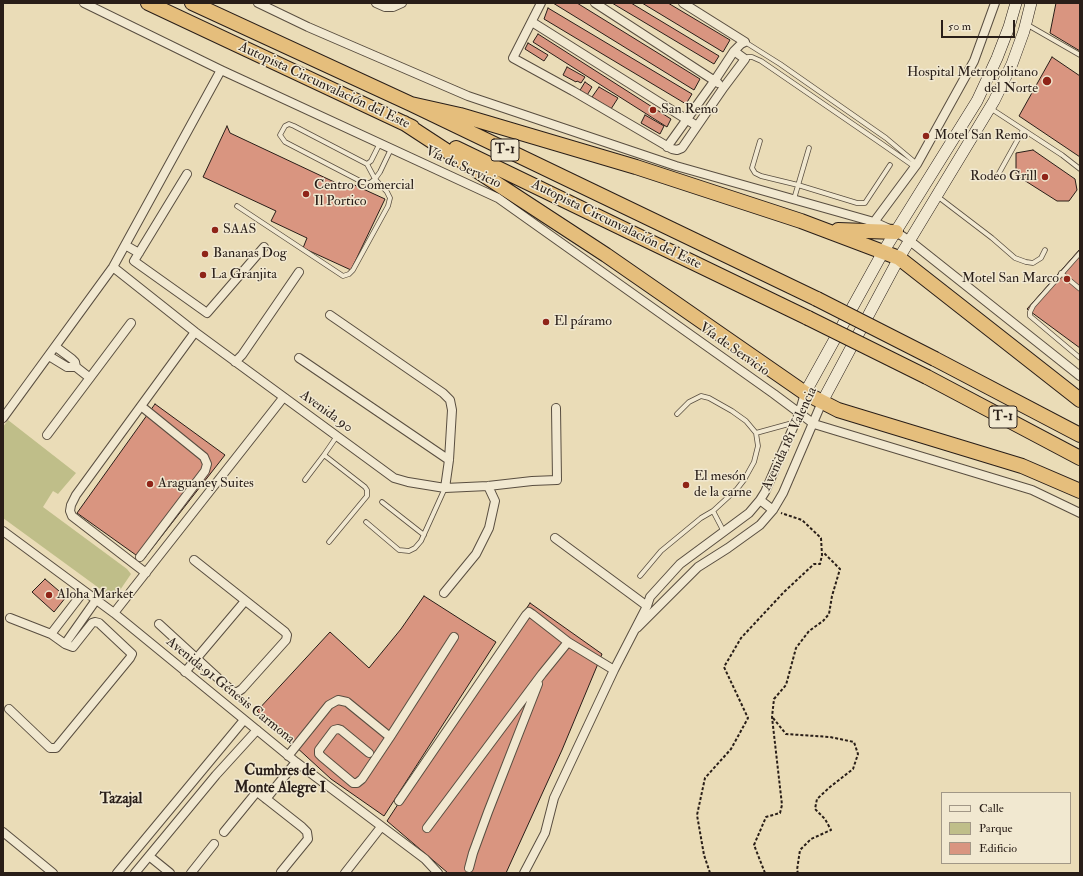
<!DOCTYPE html>
<meta charset="utf-8">
<style>
body{margin:0}
#map{position:relative;width:1083px;height:876px;overflow:hidden;background:#eadcb7;font-family:"IM FELL Double Pica",serif}
canvas{display:block}
.frame{position:absolute;inset:0;border:4px solid #291e18;pointer-events:none}
.legend{position:absolute;left:941px;top:792px;width:130px;height:72px;box-sizing:border-box;background:#f1e8d0;border:1px solid #a19786;margin:0;padding:5px 7px;list-style:none;font-size:12px;color:#291e18}
.legend li{display:flex;align-items:center;gap:8px;height:20px}
.legend b{width:20px;border:1px solid #a19786}
.scale{position:absolute;left:941px;top:20px;width:74px;height:18px;box-sizing:border-box;border:2px solid #291e18;border-top:0;padding-left:5px;font-size:12px;line-height:14px;white-space:nowrap;color:#291e18;-webkit-text-stroke:3px #f1e8d0;paint-order:stroke}
</style>
<div id="map">
<canvas width="1083" height="876"></canvas>
<div class="frame"></div>
<ul class="legend">
<li><b style="height:5px;background:#f1e8d0"></b>Calle</li>
<li><b style="height:11px;background:#bfbe89"></b>Parque</li>
<li><b style="height:11px;background:#d99580"></b>Edificio</li>
</ul>
<div class="scale">50 m</div>
</div>
<script>
const ctx = document.querySelector('canvas').getContext('2d');
ctx.lineJoin = 'round';
function paint(path, color) {
  ctx.fillStyle = color;
  ctx.fill(path, 'evenodd');
}
function poly(rows) {
  const path = new Path2D();
  for (const r of rows) {
    path.moveTo(r[0], r[1]);
    for (let i = 2; i < r.length; i += 2) path.lineTo(r[i], r[i + 1]);
  }
  return path;
}
function strokePath(path, color, width, dash) {
  ctx.strokeStyle = color;
  ctx.lineWidth = width;
  ctx.lineCap = dash ? 'butt' : 'round';
  ctx.setLineDash(dash || []);
  ctx.stroke(path);
}
function write(font, color, halo, rows, align = 'center') {
  ctx.font = font + ' "IM FELL Double Pica",serif';
  ctx.lineWidth = 3;
  ctx.setLineDash([]);
  ctx.textBaseline = 'middle';
  ctx.strokeStyle = halo;
  ctx.fillStyle = color;
  for (const [text, x, y, turn = 0] of rows) {
    ctx.save();
    ctx.translate(x, y);
    ctx.rotate((+turn || 0) * Math.PI / 180);
    ctx.textAlign = isNaN(turn) ? turn : align;
    if (halo) ctx.strokeText(text, 0, 0);
    ctx.fillText(text, 0, 0);
    ctx.restore();
  }
}
paint(poly([
 [8,420,76,473,58,494,53,491,43,507,127,569,131,574,114,599,3,518,3,427]
]), '#bfbe89');
const building = poly([
 [553,3,577,3,700,79,694,90,553,3],
 [612,3,631,3,719,56,714,64,612,3],
 [642,3,668,3,730,40,723,52,642,3],
 [1056,3,1080,3,1080,51,1050,33,1056,3],
 [548,8,692,94,686,104,544,19,548,8],
 [538,34,671,119,667,127,533,42,538,34],
 [528,43,548,55,544,61,525,49,528,43],
 [1052,57,1080,76,1080,157,1019,116,1052,57],
 [567,67,585,77,581,83,577,81,576,82,563,75,567,67],
 [585,82,592,87,586,97,579,92,585,82],
 [599,87,618,98,611,109,592,97,599,87],
 [645,115,664,126,660,134,641,123,645,115],
 [227,126,230,133,347,188,350,183,385,199,351,270,303,248,307,238,271,221,276,211,203,177,227,126],
 [1033,150,1075,179,1077,190,1069,201,1057,201,1016,175,1016,153,1033,150],
 [1080,249,1080,348,1027,309,1080,249],
 [155,404,225,455,143,560,77,513,155,404],
 [45,579,66,597,54,612,32,592,45,579],
 [424,596,496,642,384,816,331,779,257,711,330,632,369,668,401,629,424,596],
 [530,603,602,654,562,750,506,873,448,873,387,821,530,603]
]);
paint(building, '#d99580');
strokePath(building, '#291e18', 1);
const lane = poly([
 [1026,24,1080,55],
 [745,42,780,64,886,138,917,164],
 [745,59,748,57,752,57,761,61,882,144,915,167],
 [990,108,1062,155,1080,169],
 [760,141,752,168,755,173,761,176,798,185,857,203,865,203,890,165],
 [380,143,371,161,367,164,294,126,289,124,285,126,280,135,285,142,362,182,370,183,375,179,380,172,391,149],
 [998,175,1023,130],
 [937,196,992,238,1015,258,1026,262,1033,263,1041,258,1045,250],
 [794,199,809,148],
 [237,206,343,276,349,274,353,270,388,206,390,198,387,192,375,179,367,164],
 [1080,253,1033,306,1030,312,1030,316,1080,358],
 [1061,273,1080,289],
 [677,414,689,402,701,396,709,398,732,411,746,421,756,433,758,446,754,462,744,480,737,489,713,511,724,532],
 [756,433,796,422],
 [305,480,324,455],
 [382,502,424,535],
 [366,522,399,550,409,551,415,548,421,541,445,488],
 [329,542,367,496,367,490,365,487,324,455,337,436],
 [640,576,661,551,701,518,713,511]
]);
const street = poly([
 [84,3,221,70,498,198,774,394,814,424,1032,490,1080,513],
 [258,3,308,27,468,96,676,166,874,222,896,232,910,241,1080,376],
 [376,3,385,7,393,7,402,3],
 [541,3,513,58,573,91,672,149,677,150,682,148,724,87,745,59,734,51],
 [595,3,718,83],
 [532,22,697,126],
 [667,147,715,80,734,51,741,44,745,42,683,3],
 [187,174,134,261,207,313,264,247],
 [874,222,917,164,974,61,995,3],
 [125,245,139,253],
 [113,267,195,332,394,478,408,482,445,488,488,486,532,481,557,480,556,408],
 [330,315,443,393,450,400,452,410,449,460,445,488],
 [56,347,72,359,75,362,76,367],
 [49,356,67,367,76,367,90,378],
 [299,358,449,460],
 [235,362,242,355,299,272],
 [3,418,113,267,221,70],
 [47,435,131,323],
 [760,500,773,510],
 [3,531,114,613,296,762,425,859,438,873],
 [555,538,647,606],
 [140,557,205,471,207,464,204,457,141,406],
 [146,573,72,516,70,511,71,505,76,495,195,332],
 [444,593,476,554,489,528,495,501,488,486],
 [114,613,283,398],
 [159,624,231,690,236,693,242,689,286,640,287,635,285,632,194,560],
 [637,628,698,567,728,548,760,525,773,510,783,493,822,402],
 [51,634,84,591],
 [65,644,96,600],
 [185,672,245,601],
 [9,709,50,748,56,748,130,658,132,654,99,623,95,622,92,623,73,647,65,644,51,634,10,618],
 [369,753,341,730,338,729,334,730,319,750,319,754,322,757,353,783,357,783,362,779,390,737],
 [288,756,329,705,338,700,347,702,390,737,454,637],
 [266,799,296,762],
 [399,801,526,615,529,612,532,614,568,642],
 [427,828,542,674,568,642,614,670],
 [3,832,53,873],
 [224,832,255,794,257,792,260,794,302,827,307,832,308,839,281,872],
 [149,856,170,873],
 [469,868,473,853,488,812,538,684],
 [117,873,244,720],
 [135,873,216,775,257,730],
 [191,873,214,844],
 [345,873,381,827],
 [524,873,545,833,554,798,614,670,647,606,650,597,680,564,749,513,760,500,765,492,799,414,805,393]
]);
const secondary = poly([
 [805,393,883,252,977,101,997,58,1009,27,1016,3],
 [822,402,899,258,994,101,1012,64,1024,31,1031,3]
]);
const highway = poly([
 [148,3,412,127],
 [192,3,411,104,817,299],
 [411,104,460,115,636,167,801,221,899,258,1080,400],
 [404,123,606,255,805,393,838,410,1022,466,1080,491],
 [456,148,808,318],
 [838,230,896,232],
 [935,359,1080,435],
 [927,377,1080,458]
]);
strokePath(lane, '#594e40', 5.5);
strokePath(street, '#594e40', 10);
strokePath(secondary, '#291e18', 12);
strokePath(highway, '#291e18', 16);
strokePath(poly([
 [773,718,786,734,830,737,854,742,858,754,853,769,830,787,817,799,815,809,825,819,831,830,811,839,800,850,797,870,798,873],
 [710,873,704,855,697,815,705,778,731,749,748,718,724,667,741,638,784,592,814,564,820,564,822,555,821,538,802,520,781,513],
 [765,873,754,845,766,817,780,813,782,805,772,717,774,699,786,685,796,648,809,631,823,621,829,614,832,596,840,569,823,552]
]), '#291e18', 2, [3, 2]);
strokePath(lane, '#f1e8d0', 4);
strokePath(street, '#f1e8d0', 8);
strokePath(secondary, '#f1e8d0', 11);
strokePath(highway, '#e5be7c', 14);
const highwayBridge = poly([
 [817,299,935,359],
 [808,318,927,377]
]);
strokePath(highwayBridge, '#291e18', 16, []);
strokePath(highwayBridge, '#e5be7c', 14);
for (const [x, y, r, color] of [
 [1047,81,5,"#8f2418"],
 [653,110,4,"#8f2418"],
 [926,136,4,"#8f2418"],
 [1045,177,4,"#8f2418"],
 [306,194,4,"#8f2418"],
 [215,230,4,"#8f2418"],
 [205,254,4,"#8f2418"],
 [203,275,4,"#8f2418"],
 [1067,279,4,"#8f2418"],
 [546,322,4,"#8f2418"],
 [150,484,4,"#8f2418"],
 [686,485,4,"#8f2418"],
 [49,595,4,"#8f2418"]
]) {
  const dot = new Path2D();
  dot.arc(x, y, r, 0, 2 * Math.PI);
  ctx.fillStyle = color;
  ctx.fill(dot);
  strokePath(dot, '#f1e8d0', 1.5);
}
for (const [x, y, w] of [
 [505,150,28],
 [1003,417,28]
]) {
  const box = new Path2D();
  box.roundRect(x - w / 2, y - 11, w, 22, 3);
  ctx.fillStyle = '#f1e8d0';
  ctx.fill(box);
  strokePath(box, '#291e18', 1);
}
write('bold 13px', '#291e18', null, [
 ["T-1",505,150],
 ["T-1",1003,417]
]);
write('14px', '#291e18', '#f1e8d0', [
 ["Hospital Metropolitano",1038,73,"right"],
 ["del Norte",1038,89,"right"],
 ["San Remo",661,110],
 ["Motel San Remo",934,136],
 ["Rodeo Grill",1037,177,"right"],
 ["Centro Comercial",314,186],
 ["Il Portico",314,202],
 ["SAAS",223,230],
 ["Bananas Dog",213,254],
 ["La Granjita",211,275],
 ["Motel San Marco",1059,279,"right"],
 ["El páramo",554,322],
 ["El mesón",694,477],
 ["de la carne",694,493],
 ["Araguaney Suites",158,484],
 ["Aloha Market",57,595]
], 'left');
write('14px', '#291e18', '#f1e8d0', [
 ["Autopista Circunvalación del Este",324,86,25],
 ["Vía de Servicio",463,168,25],
 ["Autopista Circunvalación del Este",616,225,26],
 ["Vía de Servicio",734,350,35],
 ["Avenida 90",326,412,36],
 ["Avenida 181 Valencia",790,439,-65],
 ["Avenida 91 Génesis Carmona",230,691,39]
]);
write('bold 15px', '#291e18', '#f1e8d0', [
 ["Cumbres de",280,772],
 ["Monte Alegre I",280,789],
 ["Tazajal",121,800]
]);
</script>
